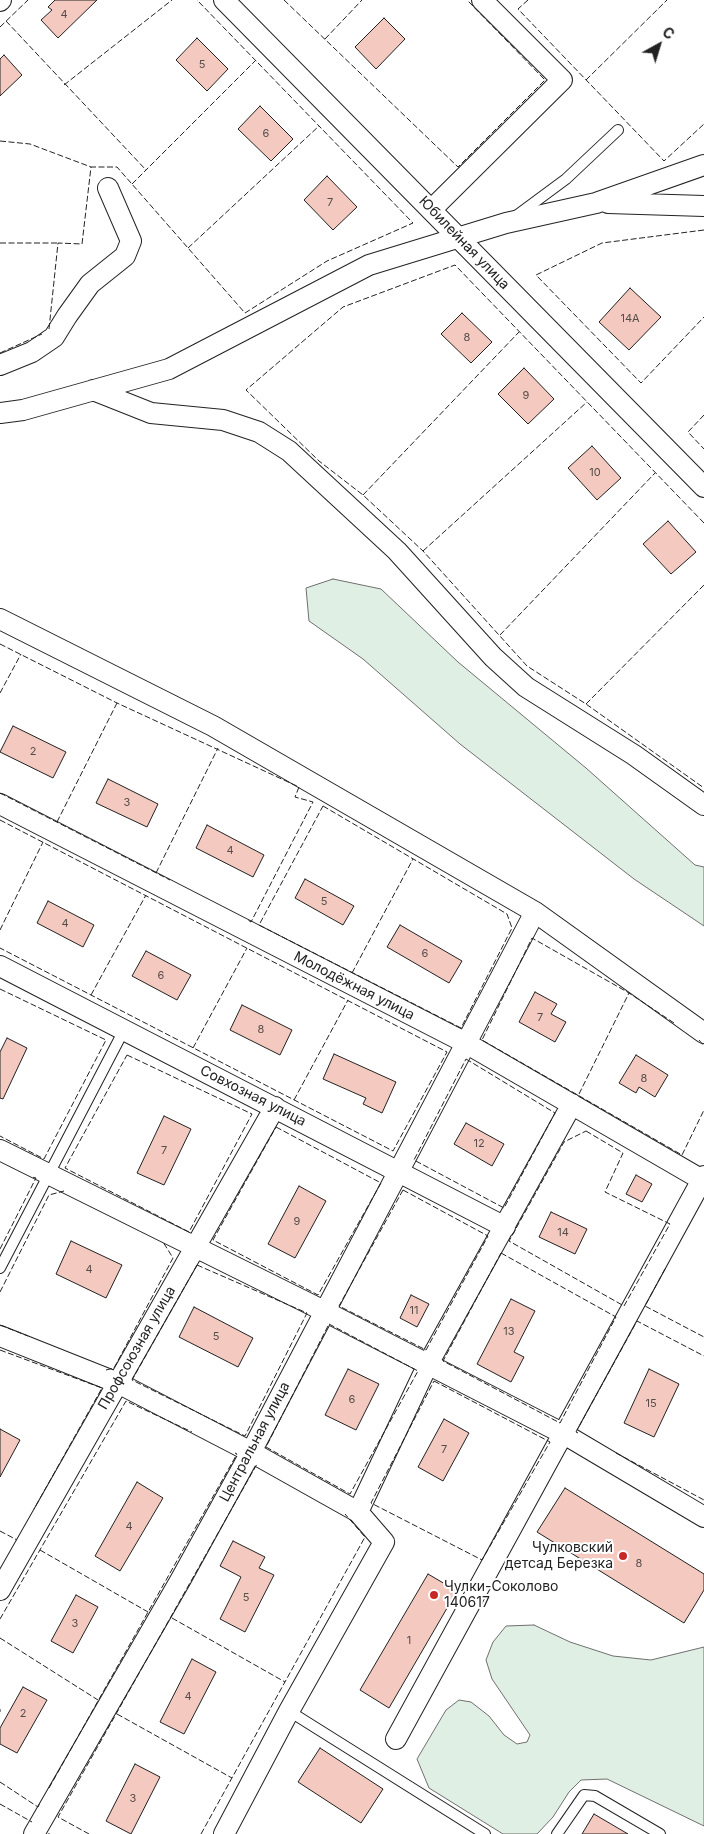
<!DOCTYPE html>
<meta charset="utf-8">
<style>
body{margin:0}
#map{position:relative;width:704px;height:1834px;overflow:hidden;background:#fff;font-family:Inter,sans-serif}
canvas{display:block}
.north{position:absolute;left:634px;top:20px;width:50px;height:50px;-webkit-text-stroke:4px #fff;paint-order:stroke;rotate:39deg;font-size:14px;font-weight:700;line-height:20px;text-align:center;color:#222}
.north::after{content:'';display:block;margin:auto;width:18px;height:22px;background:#222;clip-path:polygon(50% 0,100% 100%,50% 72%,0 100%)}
</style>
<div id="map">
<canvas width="704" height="1834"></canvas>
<div class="north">С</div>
</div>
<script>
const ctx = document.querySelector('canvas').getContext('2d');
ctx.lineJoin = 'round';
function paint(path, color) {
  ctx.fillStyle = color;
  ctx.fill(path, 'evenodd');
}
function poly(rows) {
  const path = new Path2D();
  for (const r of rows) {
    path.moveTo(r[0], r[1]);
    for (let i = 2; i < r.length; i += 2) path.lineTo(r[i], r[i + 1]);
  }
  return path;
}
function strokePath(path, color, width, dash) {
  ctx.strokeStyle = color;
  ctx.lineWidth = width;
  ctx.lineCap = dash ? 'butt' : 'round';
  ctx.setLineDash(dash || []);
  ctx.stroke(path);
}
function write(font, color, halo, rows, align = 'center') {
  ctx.font = font + ' Inter,sans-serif';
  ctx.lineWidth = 4;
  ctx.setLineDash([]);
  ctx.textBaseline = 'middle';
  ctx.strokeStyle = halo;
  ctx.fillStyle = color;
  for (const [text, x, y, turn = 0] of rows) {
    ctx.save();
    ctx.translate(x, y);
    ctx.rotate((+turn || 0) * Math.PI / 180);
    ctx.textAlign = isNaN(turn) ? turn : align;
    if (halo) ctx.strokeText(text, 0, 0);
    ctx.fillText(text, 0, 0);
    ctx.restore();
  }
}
const green = poly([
 [333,579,381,589,458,662,586,768,695,865,704,867,704,926,634,879,460,744,363,659,309,621,306,588,333,579],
 [534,1625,570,1642,613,1656,651,1660,704,1647,704,1826,607,1779,581,1780,569,1792,553,1817,537,1834,503,1834,429,1788,417,1759,446,1710,459,1700,471,1702,489,1716,504,1735,517,1744,527,1742,530,1735,492,1679,486,1660,493,1642,506,1626,534,1625]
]);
paint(green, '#e0efe3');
strokePath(green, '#6f6f6f', 1);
const building = poly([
 [55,0,97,0,58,38,41,20,52,10,48,7,55,0],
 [384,18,405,39,376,69,355,47,384,18],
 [197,38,228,69,207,91,176,60,197,38],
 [4,55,22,75,0,96,0,59,4,55],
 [260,106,293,139,271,161,238,129,260,106],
 [327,176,357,207,333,230,304,200,327,176],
 [630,288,661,317,629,350,599,322,630,288],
 [462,313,492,342,471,363,441,334,462,313],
 [524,368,554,399,528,424,498,394,524,368],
 [592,446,621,478,597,500,568,468,592,446],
 [668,521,696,552,671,574,643,544,668,521],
 [13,726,66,752,53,778,0,752,13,726],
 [108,779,158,804,147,827,96,803,108,779],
 [207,825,264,855,253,877,196,848,207,825],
 [305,879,354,906,343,925,295,898,305,879],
 [48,901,94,925,83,947,37,923,48,901],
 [400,925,462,961,449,983,387,947,400,925],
 [146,951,191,975,177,1000,132,976,146,951],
 [535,992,557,1004,551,1014,566,1022,555,1042,519,1022,535,992],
 [242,1005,292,1030,280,1055,230,1030,242,1005],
 [7,1038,27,1048,3,1099,0,1098,0,1052,7,1038],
 [334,1054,396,1082,382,1113,363,1104,366,1098,323,1079,334,1054],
 [636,1055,668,1075,655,1097,639,1087,636,1093,619,1083,636,1055],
 [164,1116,191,1129,164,1185,137,1173,164,1116],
 [466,1123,504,1144,492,1166,454,1144,466,1123],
 [636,1175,652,1184,642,1202,626,1194,636,1175],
 [299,1186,326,1201,295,1258,268,1244,299,1186],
 [551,1212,587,1229,575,1254,539,1237,551,1212],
 [71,1241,122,1265,106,1298,56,1274,71,1241],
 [411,1295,429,1304,417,1327,400,1318,411,1295],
 [511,1299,535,1311,514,1352,524,1357,511,1382,477,1364,511,1299],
 [194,1307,253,1338,238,1367,179,1337,194,1307],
 [348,1369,379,1384,356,1430,325,1415,348,1369],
 [649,1369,679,1384,654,1437,624,1423,649,1369],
 [444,1419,469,1433,443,1481,418,1467,444,1419],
 [0,1429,20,1440,0,1477,0,1429],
 [137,1482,163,1498,120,1571,95,1556,137,1482],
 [565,1488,704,1574,704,1590,684,1623,537,1532,565,1488],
 [233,1541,265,1557,259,1568,274,1575,245,1632,220,1619,241,1577,220,1566,233,1541],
 [428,1574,457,1591,389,1708,360,1690,428,1574],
 [76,1595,98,1607,73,1653,51,1641,76,1595],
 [192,1659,216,1672,184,1734,160,1722,192,1659],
 [23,1687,47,1700,17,1753,0,1744,0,1728,23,1687],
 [320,1748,383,1789,361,1823,298,1782,320,1748],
 [135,1764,160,1777,131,1834,106,1821,135,1764],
 [594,1814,628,1834,582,1834,594,1814]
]);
paint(building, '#f3c9c0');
strokePath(building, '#222', 1);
const lane = poly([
 [516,216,566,179,618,130],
 [0,1268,124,1030],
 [289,1711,485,1834],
 [557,1834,584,1795,595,1796,660,1834]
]);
const street = poly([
 [224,0,704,487],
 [0,1,1,0],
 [608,203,704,206],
 [431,210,562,80,482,0],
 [0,365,32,352,54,337,67,316,90,284,125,256,131,241,108,188],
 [93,390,151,413,223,420,259,432,289,451,397,551,493,657,526,687,634,755,704,805],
 [0,413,23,410,169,369,369,265,506,223,596,203,704,165],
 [0,619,213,726,535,912,704,1033],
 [0,804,464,1042,704,1181],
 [0,966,505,1227],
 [0,1150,324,1311,564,1434,704,1517],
 [0,1336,118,1383,251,1452,358,1512,428,1364,572,1104],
 [0,1590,275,1107],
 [396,1739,704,1176],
 [34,1834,181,1579,251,1452,535,912],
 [224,1834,289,1711,384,1542,358,1512]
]);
strokePath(lane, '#222', 12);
strokePath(street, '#222', 22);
strokePath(lane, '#fff', 10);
strokePath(street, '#fff', 20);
strokePath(poly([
 [284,0,458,167,545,80,467,0],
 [528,0,518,9,664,161,704,124],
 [6,21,146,170],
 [0,27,28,0],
 [325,39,362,0],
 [586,80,667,0],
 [64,85,172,0],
 [0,141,30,144,91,167],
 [132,184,256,60],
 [704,230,602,243,536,275,641,383,704,317],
 [0,243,58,243],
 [188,248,319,126],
 [49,329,58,243,82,244,91,167,117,167,245,313,327,261,413,223,197,0],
 [0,353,42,334],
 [704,415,688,432,704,449],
 [363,495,519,332],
 [704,523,455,265,343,307,246,390,319,461,363,495,423,551,527,666,586,704,704,788],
 [423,551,587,402],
 [500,635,655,473],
 [0,644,117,703,299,787,295,797,313,802,251,922,248,920],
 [0,693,21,654],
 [586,704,704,585],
 [0,793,170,880],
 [323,806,507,914,512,928,461,1028,259,925,323,806],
 [0,820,447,1052,393,1151,0,948],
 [57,822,117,703],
 [156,873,218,748],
 [0,930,43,842],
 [352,973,413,859],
 [0,989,106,1040,44,1159,0,1136],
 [91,995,146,895],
 [674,1023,629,993,532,938,482,1040,682,1155,704,1110],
 [699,1040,704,1046],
 [193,1048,247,948],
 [127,1055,252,1114,189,1232,65,1168,127,1055],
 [466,1059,555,1113,504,1208,414,1160,466,1059],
 [579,1094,629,993],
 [294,1100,348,1000],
 [276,1127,381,1183,318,1295,213,1240,276,1127],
 [586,1131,623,1153,605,1192,670,1224,624,1306,509,1241,564,1142,586,1131],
 [403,1190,488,1236,426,1350,339,1306,403,1190],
 [0,1249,36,1178,32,1177],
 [501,1253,616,1317,560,1423,443,1361,501,1253],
 [197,1265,307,1313,245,1436,132,1380,197,1265],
 [665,1269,645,1306,704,1337],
 [0,1292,49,1195,64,1191],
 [329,1324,418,1371,350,1494,266,1447,329,1324],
 [0,1325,28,1336],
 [0,1350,102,1388,34,1509],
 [106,1370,114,1368,173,1258,163,1242],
 [434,1381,550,1442,482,1560,371,1503,434,1381],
 [578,1433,576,1432,637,1321,704,1356],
 [616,1453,704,1500],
 [0,1531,17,1540],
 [40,1550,148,1612],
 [172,1618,285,1682],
 [0,1619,126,1401,192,1432],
 [0,1638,98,1700],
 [0,1709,0,1712],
 [117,1714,232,1778],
 [0,1782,38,1807,40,1803],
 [49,1788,237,1454,235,1453],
 [0,1804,32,1822],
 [48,1834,50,1834],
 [89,1834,58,1817,257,1464,258,1465],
 [201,1834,365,1537,345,1514]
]), '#222', 1, [6, 2.5]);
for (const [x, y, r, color] of [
 [623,1556,5,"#c62828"],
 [434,1595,5,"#c62828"]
]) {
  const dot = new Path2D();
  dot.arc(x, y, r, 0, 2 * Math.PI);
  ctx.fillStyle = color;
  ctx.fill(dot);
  strokePath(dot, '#fff', 2);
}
write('11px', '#564c4a', null, [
 ["4",64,15],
 ["5",202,65],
 ["6",266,134],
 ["7",330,203],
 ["14А",630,319],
 ["8",467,338],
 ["9",526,396],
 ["10",595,473],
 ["2",33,752],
 ["3",127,803],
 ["4",230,851],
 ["5",324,902],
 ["4",65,924],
 ["6",425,954],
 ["6",161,976],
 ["7",540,1018],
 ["8",261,1030],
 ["8",644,1079],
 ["12",479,1144],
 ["7",164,1151],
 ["9",297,1222],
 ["14",563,1233],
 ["4",89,1270],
 ["11",414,1311],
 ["13",509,1332],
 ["5",216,1337],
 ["6",352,1400],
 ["15",651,1404],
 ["7",444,1450],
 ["4",129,1527],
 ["8",639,1564],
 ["5",246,1598],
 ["3",75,1624],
 ["1",409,1641],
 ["4",188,1697],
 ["2",23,1714],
 ["3",133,1799]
]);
write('14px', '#222', '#fff', [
 ["Юбилейная улица",464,243,46],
 ["Молодёжная улица",354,986,27],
 ["Совхозная улица",253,1096,27],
 ["Профсоюзная улица",137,1348,-60],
 ["Центральная улица",255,1442,-62]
]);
write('14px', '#222', '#fff', [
 ["Чулковский",613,1548],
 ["детсад Березка",613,1564],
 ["Чулки-Соколово",444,1587,"left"],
 ["140617",444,1603,"left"]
], 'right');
</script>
